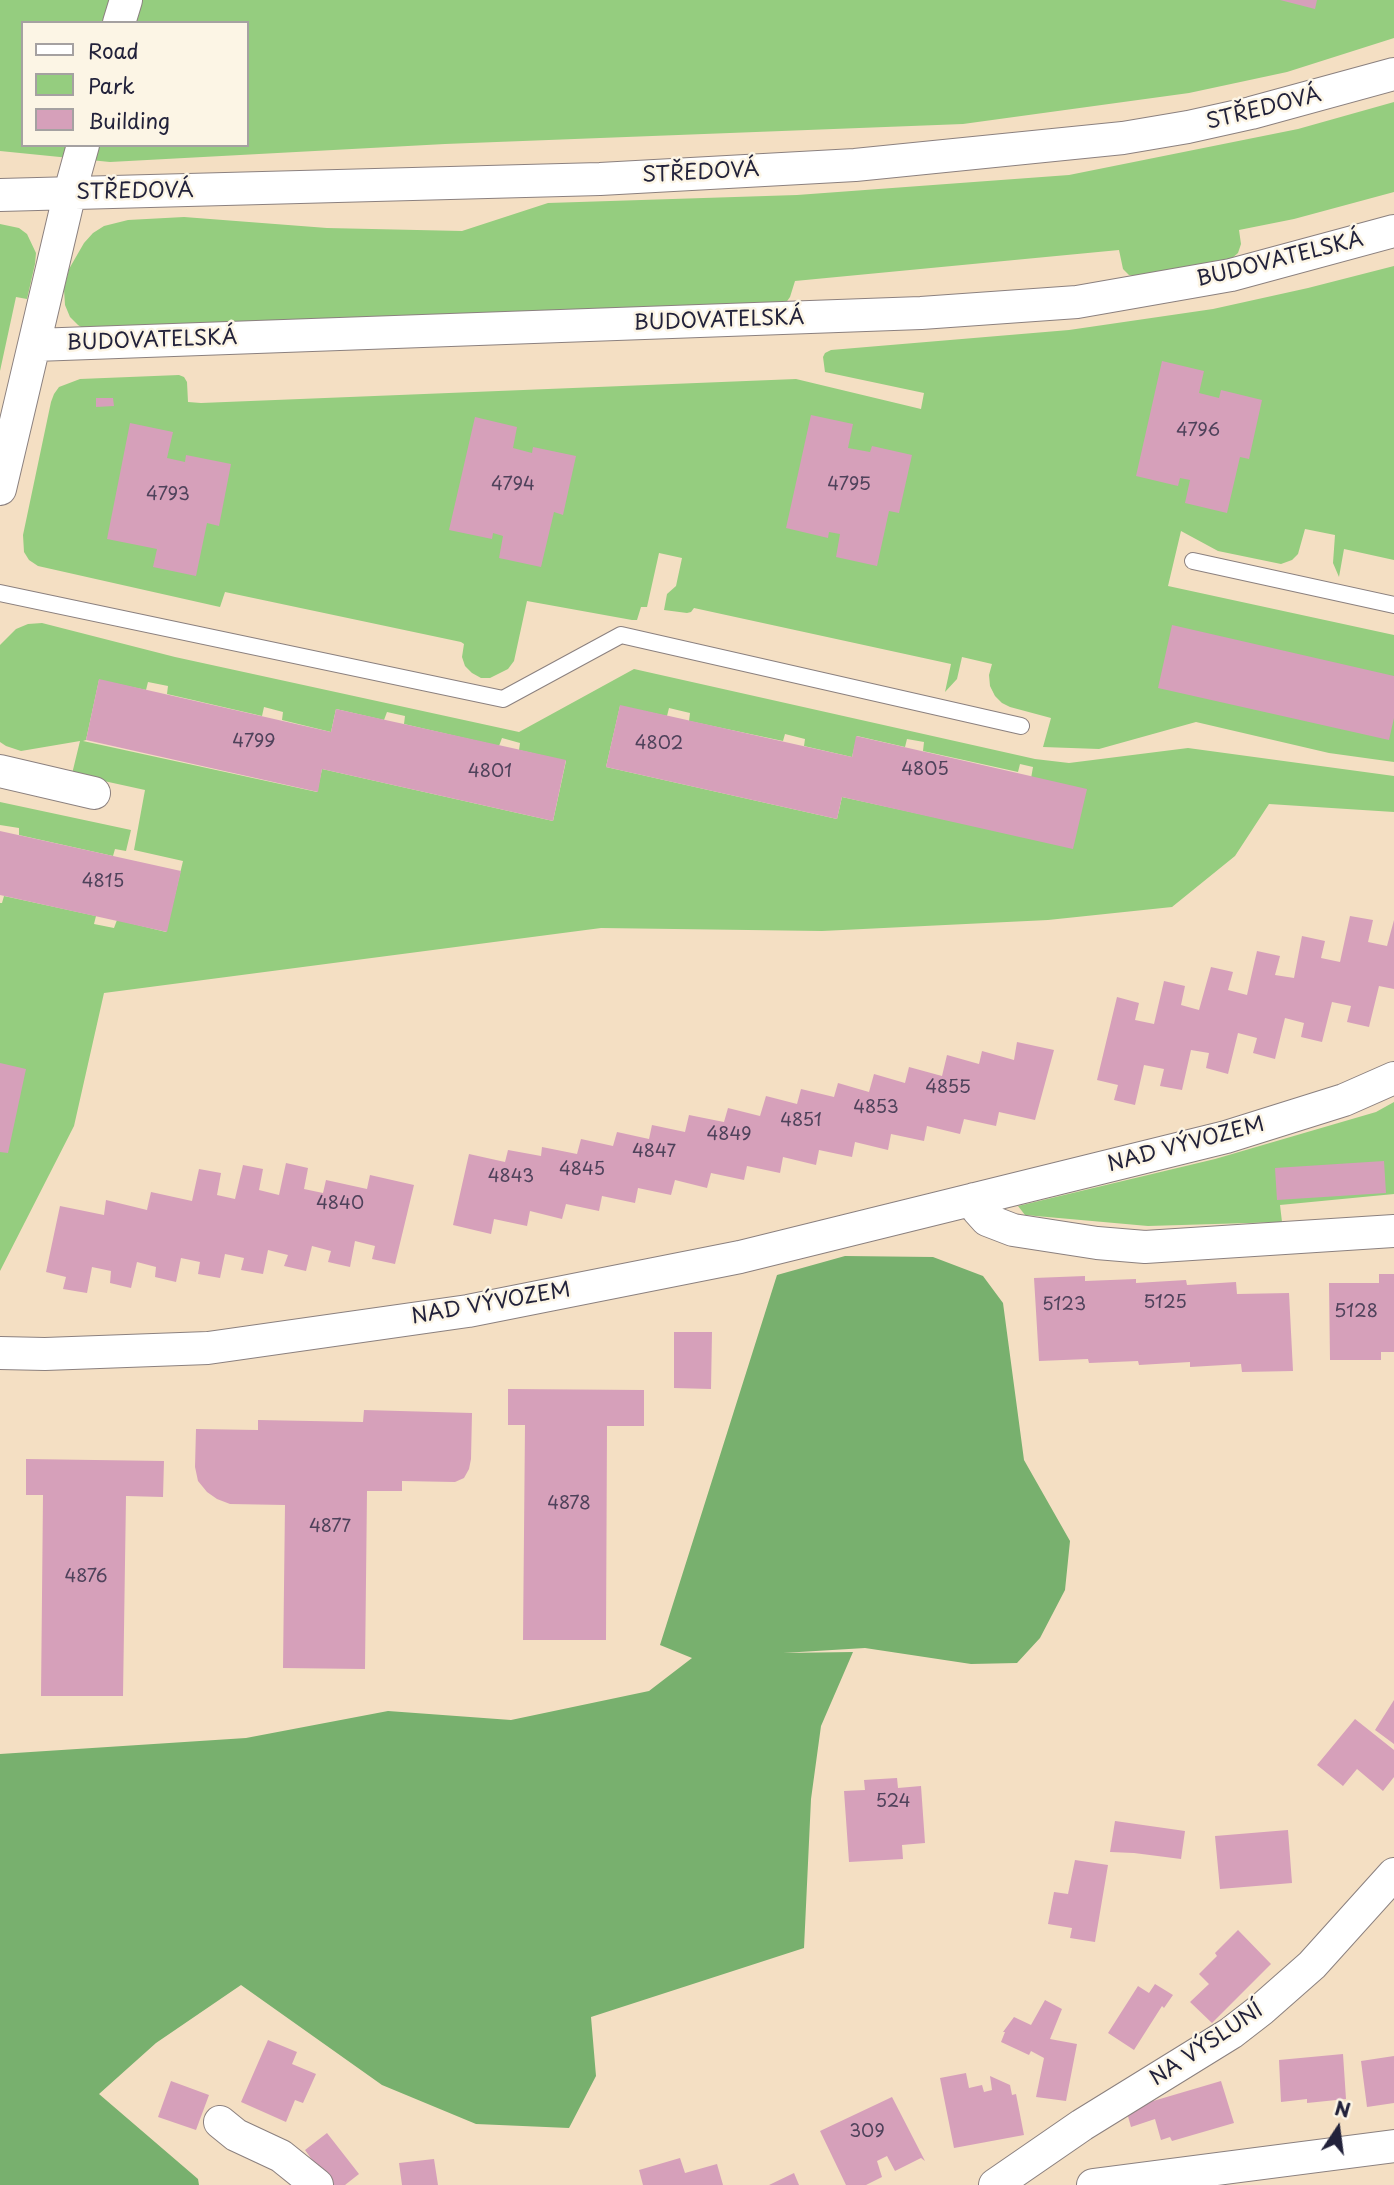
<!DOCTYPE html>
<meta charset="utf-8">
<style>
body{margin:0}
#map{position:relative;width:1394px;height:2185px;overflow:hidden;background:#f4dfc3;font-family:"Playpen Sans",sans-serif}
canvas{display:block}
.legend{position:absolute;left:21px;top:21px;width:228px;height:126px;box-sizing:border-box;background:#fcf5e5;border:2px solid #a5a1a1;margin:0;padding:9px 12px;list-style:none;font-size:21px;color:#22223b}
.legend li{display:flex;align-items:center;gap:14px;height:35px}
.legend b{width:35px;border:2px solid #a5a1a1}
.north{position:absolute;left:1303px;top:2094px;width:70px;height:70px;-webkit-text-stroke:5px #fcf5e5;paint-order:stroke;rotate:13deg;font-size:19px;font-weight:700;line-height:28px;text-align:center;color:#22223b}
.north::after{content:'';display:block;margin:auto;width:24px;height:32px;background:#22223b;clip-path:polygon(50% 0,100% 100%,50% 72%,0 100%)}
</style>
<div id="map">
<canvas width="1394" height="2185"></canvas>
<ul class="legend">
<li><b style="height:9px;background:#fff"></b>Road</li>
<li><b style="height:19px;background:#95cd7f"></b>Park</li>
<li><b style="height:19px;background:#d6a0ba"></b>Building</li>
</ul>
<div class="north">N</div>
</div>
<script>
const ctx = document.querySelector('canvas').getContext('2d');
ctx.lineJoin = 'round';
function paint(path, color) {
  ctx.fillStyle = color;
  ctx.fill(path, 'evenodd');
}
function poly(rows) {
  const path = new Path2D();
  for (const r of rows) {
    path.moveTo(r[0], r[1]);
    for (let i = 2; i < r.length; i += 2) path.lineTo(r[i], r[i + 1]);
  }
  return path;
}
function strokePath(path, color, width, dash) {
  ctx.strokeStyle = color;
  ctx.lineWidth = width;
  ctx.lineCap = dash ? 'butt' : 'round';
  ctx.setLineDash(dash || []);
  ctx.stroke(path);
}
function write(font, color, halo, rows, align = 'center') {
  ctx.font = font + ' "Playpen Sans",sans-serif';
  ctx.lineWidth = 5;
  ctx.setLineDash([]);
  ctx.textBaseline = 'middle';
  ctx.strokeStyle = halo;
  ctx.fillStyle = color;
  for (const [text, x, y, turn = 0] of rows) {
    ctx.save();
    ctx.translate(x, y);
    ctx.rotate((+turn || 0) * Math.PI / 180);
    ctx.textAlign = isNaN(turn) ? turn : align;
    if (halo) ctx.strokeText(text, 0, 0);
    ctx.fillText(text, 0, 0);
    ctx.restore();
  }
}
paint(poly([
 [0,0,1394,0,1394,38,1287,72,1189,93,963,124,445,144,110,162,0,151],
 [23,23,247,23,247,145,23,145],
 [1394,102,1394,192,1294,219,1239,230,1241,244,1238,253,1230,260,1138,277,1129,275,1123,269,1119,250,795,281,790,297,785,304,89,332,78,325,70,317,65,305,64,289,69,269,84,243,93,233,104,226,128,220,184,217,327,228,462,231,548,203,797,195,1069,175,1298,129],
 [0,224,19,228,27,234,36,253,35,264,27,299,16,297,0,371],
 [1394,266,1394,560,1344,549,1339,577,1333,563,1335,535,1305,529,1298,554,1292,560,1281,564,1218,551,1181,531,1168,586,1394,635,1394,762,1329,753,1196,722,1099,749,1043,747,1051,718,1010,707,1002,703,995,696,990,686,989,675,992,664,962,657,957,679,945,692,951,664,694,608,691,612,687,613,664,610,667,594,676,586,682,558,659,553,647,607,641,607,637,620,632,620,527,601,514,661,508,669,490,678,481,678,472,673,465,666,462,657,464,644,461,642,225,592,220,607,38,566,29,560,24,552,23,535,51,402,54,394,59,387,80,379,179,375,184,377,187,382,188,402,201,403,796,379,921,409,924,393,825,372,823,357,825,353,831,350,1069,330,1213,309,1308,288],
 [42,623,175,657,519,732,634,669,1035,759,1069,763,1188,748,1394,776,1394,812,1269,804,1235,856,1172,907,1048,920,822,931,601,928,104,993,74,1126,0,1271,0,903,2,903,4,896,96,916,94,924,114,928,117,920,166,932,183,861,134,850,145,790,72,774,80,741,21,751,6,746,0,742,0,645,16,629,28,624],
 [99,680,146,690,148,682,168,686,167,694,262,716,264,707,283,712,282,720,331,732,336,709,384,720,387,712,405,716,404,724,499,746,502,738,520,743,519,750,566,761,553,821,322,769,317,792,83,741,86,740],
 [620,706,667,716,669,708,690,713,689,721,783,741,785,734,805,739,804,746,852,757,857,736,905,747,907,739,924,742,923,751,1018,772,1020,764,1033,767,1021,836,842,797,837,819,606,767],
 [0,802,131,830,126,851,115,849,113,856,19,835,19,828,0,825],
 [1394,1102,1394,1194,1280,1205,1282,1222,1148,1226,1025,1215,1018,1206,1215,1159,1376,1112]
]), '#95cd7f');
paint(poly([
 [845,1256,933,1257,983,1276,1003,1303,1024,1460,1070,1541,1065,1590,1040,1638,1017,1663,971,1664,865,1648,783,1653,853,1652,821,1726,811,1799,804,1948,591,2017,596,2076,569,2128,476,2124,382,2085,241,1985,156,2043,99,2094,198,2179,199,2185,0,2185,0,1754,246,1738,388,1711,511,1720,649,1691,692,1658,660,1645,777,1275]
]), '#78b06e');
paint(poly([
 [1280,0,1317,0,1315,9],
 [1162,361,1204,371,1199,393,1219,398,1221,390,1262,400,1249,459,1240,457,1227,513,1185,503,1190,480,1180,478,1178,486,1136,476],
 [96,398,113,398,114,406,96,407],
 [811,415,853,424,848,448,870,452,872,446,912,455,899,513,889,511,877,566,836,557,840,534,829,532,828,538,786,528],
 [475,417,517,427,513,448,532,453,533,447,576,456,563,515,554,512,541,567,499,558,503,536,493,533,492,539,449,530],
 [130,423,173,432,167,458,185,462,186,455,231,464,219,526,207,523,196,576,153,567,157,549,107,539],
 [1172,625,1394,676,1394,718,1389,740,1158,688],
 [99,679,331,732,336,709,566,760,553,821,322,769,318,792,86,740],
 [620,705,852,757,856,736,1087,789,1073,849,842,797,837,819,606,767],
 [0,831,181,871,167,932,0,895],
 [1350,916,1373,920,1368,942,1387,946,1394,920,1394,989,1379,986,1369,1027,1347,1022,1351,1006,1332,1002,1322,1042,1301,1037,1304,1023,1285,1018,1275,1059,1253,1053,1257,1038,1238,1033,1228,1074,1206,1068,1209,1053,1191,1050,1182,1090,1160,1086,1164,1069,1144,1065,1135,1105,1114,1100,1118,1085,1097,1080,1117,997,1139,1003,1135,1020,1154,1024,1164,981,1185,986,1181,1005,1199,1010,1211,967,1233,972,1228,990,1247,995,1257,951,1280,956,1275,975,1294,978,1302,936,1325,941,1321,958,1340,962],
 [1017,1042,1054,1050,1035,1120,999,1112,996,1126,964,1119,960,1134,927,1126,924,1141,891,1134,888,1150,855,1142,852,1157,819,1150,816,1165,783,1157,780,1173,747,1166,744,1180,711,1173,707,1188,675,1180,671,1195,638,1188,635,1203,602,1196,599,1211,566,1204,562,1219,530,1211,527,1226,494,1219,491,1234,453,1225,469,1154,505,1162,508,1150,541,1156,542,1147,577,1154,581,1139,613,1146,617,1132,649,1139,652,1125,685,1132,689,1115,724,1122,728,1108,760,1116,766,1096,797,1104,801,1089,834,1097,838,1083,869,1092,874,1074,905,1083,909,1067,942,1076,947,1055,979,1064,982,1051,1014,1060],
 [0,1063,26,1069,8,1153,0,1152],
 [1384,1161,1386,1193,1277,1200,1275,1168],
 [286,1163,308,1168,304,1189,323,1193,326,1180,367,1189,370,1175,414,1185,395,1264,372,1259,375,1246,355,1241,350,1267,328,1262,331,1251,312,1246,306,1271,284,1266,288,1255,268,1250,263,1274,241,1270,244,1258,225,1254,220,1278,198,1274,200,1262,181,1258,176,1282,155,1277,156,1267,137,1262,131,1288,110,1283,111,1271,92,1267,87,1293,63,1289,66,1277,46,1272,60,1206,104,1215,106,1200,147,1210,151,1192,192,1201,199,1169,221,1173,217,1195,235,1199,243,1165,263,1169,259,1190,279,1195],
 [1379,1274,1394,1274,1394,1352,1381,1352,1381,1360,1330,1360,1329,1283,1379,1283],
 [1085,1276,1085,1281,1136,1279,1136,1283,1186,1280,1187,1285,1236,1282,1237,1294,1289,1293,1293,1371,1242,1372,1241,1364,1190,1367,1190,1362,1139,1365,1138,1361,1089,1363,1088,1359,1039,1361,1034,1278],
 [674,1332,712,1332,711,1389,674,1388],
 [508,1389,644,1390,644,1426,607,1426,606,1640,523,1640,525,1425,508,1425],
 [364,1410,472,1413,471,1459,469,1469,464,1478,455,1482,402,1481,402,1491,367,1491,365,1669,283,1668,285,1505,230,1504,217,1499,207,1492,198,1481,195,1467,196,1429,258,1430,258,1420,363,1422],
 [26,1459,164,1461,163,1497,126,1496,123,1696,41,1696,43,1495,26,1495],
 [1394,1700,1394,1744,1375,1730],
 [1355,1719,1394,1750,1394,1777,1383,1791,1357,1769,1343,1786,1317,1765],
 [897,1778,898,1788,921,1786,925,1843,902,1845,903,1859,849,1862,844,1791,865,1790,864,1780],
 [1115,1821,1185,1831,1181,1859,1134,1853,1110,1852],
 [1288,1830,1292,1883,1220,1889,1215,1836],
 [1075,1860,1108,1865,1095,1942,1070,1938,1072,1928,1048,1924,1054,1892,1068,1894],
 [1238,1930,1271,1964,1212,2023,1190,2002,1209,1984,1199,1974,1217,1956,1215,1953],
 [1155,1984,1173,1995,1164,2008,1162,2006,1134,2050,1108,2033,1138,1986,1149,1993],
 [1045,2000,1062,2009,1050,2039,1077,2044,1066,2101,1036,2097,1044,2058,1031,2051,1029,2055,1001,2042,1005,2032,1003,2032,1014,2017,1031,2025],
 [268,2040,297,2052,292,2064,316,2074,303,2103,295,2100,286,2122,241,2102],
 [1343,2054,1346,2099,1307,2103,1307,2099,1281,2102,1279,2060],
 [1394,2056,1394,2103,1367,2107,1361,2061],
 [966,2073,969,2088,982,2085,984,2092,992,2090,990,2076,1010,2085,1012,2095,1016,2094,1024,2135,954,2148,940,2078],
 [171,2081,209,2095,196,2130,158,2117],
 [1221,2081,1234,2123,1172,2141,1170,2137,1161,2140,1155,2119,1131,2127,1126,2109],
 [892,2097,925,2161,921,2158,895,2171,887,2156,877,2161,882,2177,866,2185,846,2185,820,2131],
 [327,2133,359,2174,345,2185,330,2185,305,2150],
 [680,2158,685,2173,717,2164,723,2185,643,2185,639,2170],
 [434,2159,438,2185,402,2185,399,2163],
 [794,2173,799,2185,769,2185]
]), '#d6a0ba');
const lane = poly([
 [1193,561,1394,605],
 [0,593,503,699,621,635,1021,726]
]);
const street = poly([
 [119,23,126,0],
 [0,195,600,179,855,165,1123,138,1188,127,1251,113,1394,74],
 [35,345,921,313,1077,302,1231,275,1394,231],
 [0,489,70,192,83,145],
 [0,771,94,793],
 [974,1199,978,1210,987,1220,1013,1230,1097,1243,1145,1247,1394,1231],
 [0,1353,45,1354,208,1348,468,1311,740,1257,1226,1137,1344,1100,1394,1078],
 [220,2122,236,2135,281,2156,317,2185],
 [995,2185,1082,2125,1231,2033,1262,2009,1312,1965,1394,1874],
 [1093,2185,1394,2146]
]);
strokePath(lane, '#8b807f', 18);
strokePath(street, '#8b807f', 34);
strokePath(lane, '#fff', 16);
strokePath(street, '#fff', 32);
write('18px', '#4f425b', null, [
 ["4796",1198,431],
 ["4794",513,485],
 ["4795",849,485],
 ["4793",168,495],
 ["4799",254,742],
 ["4802",659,744],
 ["4805",925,770],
 ["4801",490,772],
 ["4815",103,882],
 ["4855",948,1088],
 ["4853",876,1108],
 ["4851",801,1121],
 ["4849",729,1135],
 ["4847",654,1152],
 ["4845",582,1170],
 ["4843",511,1177],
 ["4840",340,1204],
 ["5125",1165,1303],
 ["5123",1064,1305],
 ["5128",1356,1312],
 ["4878",569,1504],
 ["4877",330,1527],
 ["4876",86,1577],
 ["524",893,1802],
 ["309",867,2132]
]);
write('21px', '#22223b', '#fcf5e5', [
 ["STŘEDOVÁ",1264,109,-14],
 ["STŘEDOVÁ",701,173,-3],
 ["STŘEDOVÁ",135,192,-1],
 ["BUDOVATELSKÁ",1280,260,-14],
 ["BUDOVATELSKÁ",719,321,-2],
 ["BUDOVATELSKÁ",152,341,-2],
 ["NAD VÝVOZEM",1186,1145,-15],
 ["NAD VÝVOZEM",491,1304,-10],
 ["NA VÝSLUNÍ",1207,2045,-34]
]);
</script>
